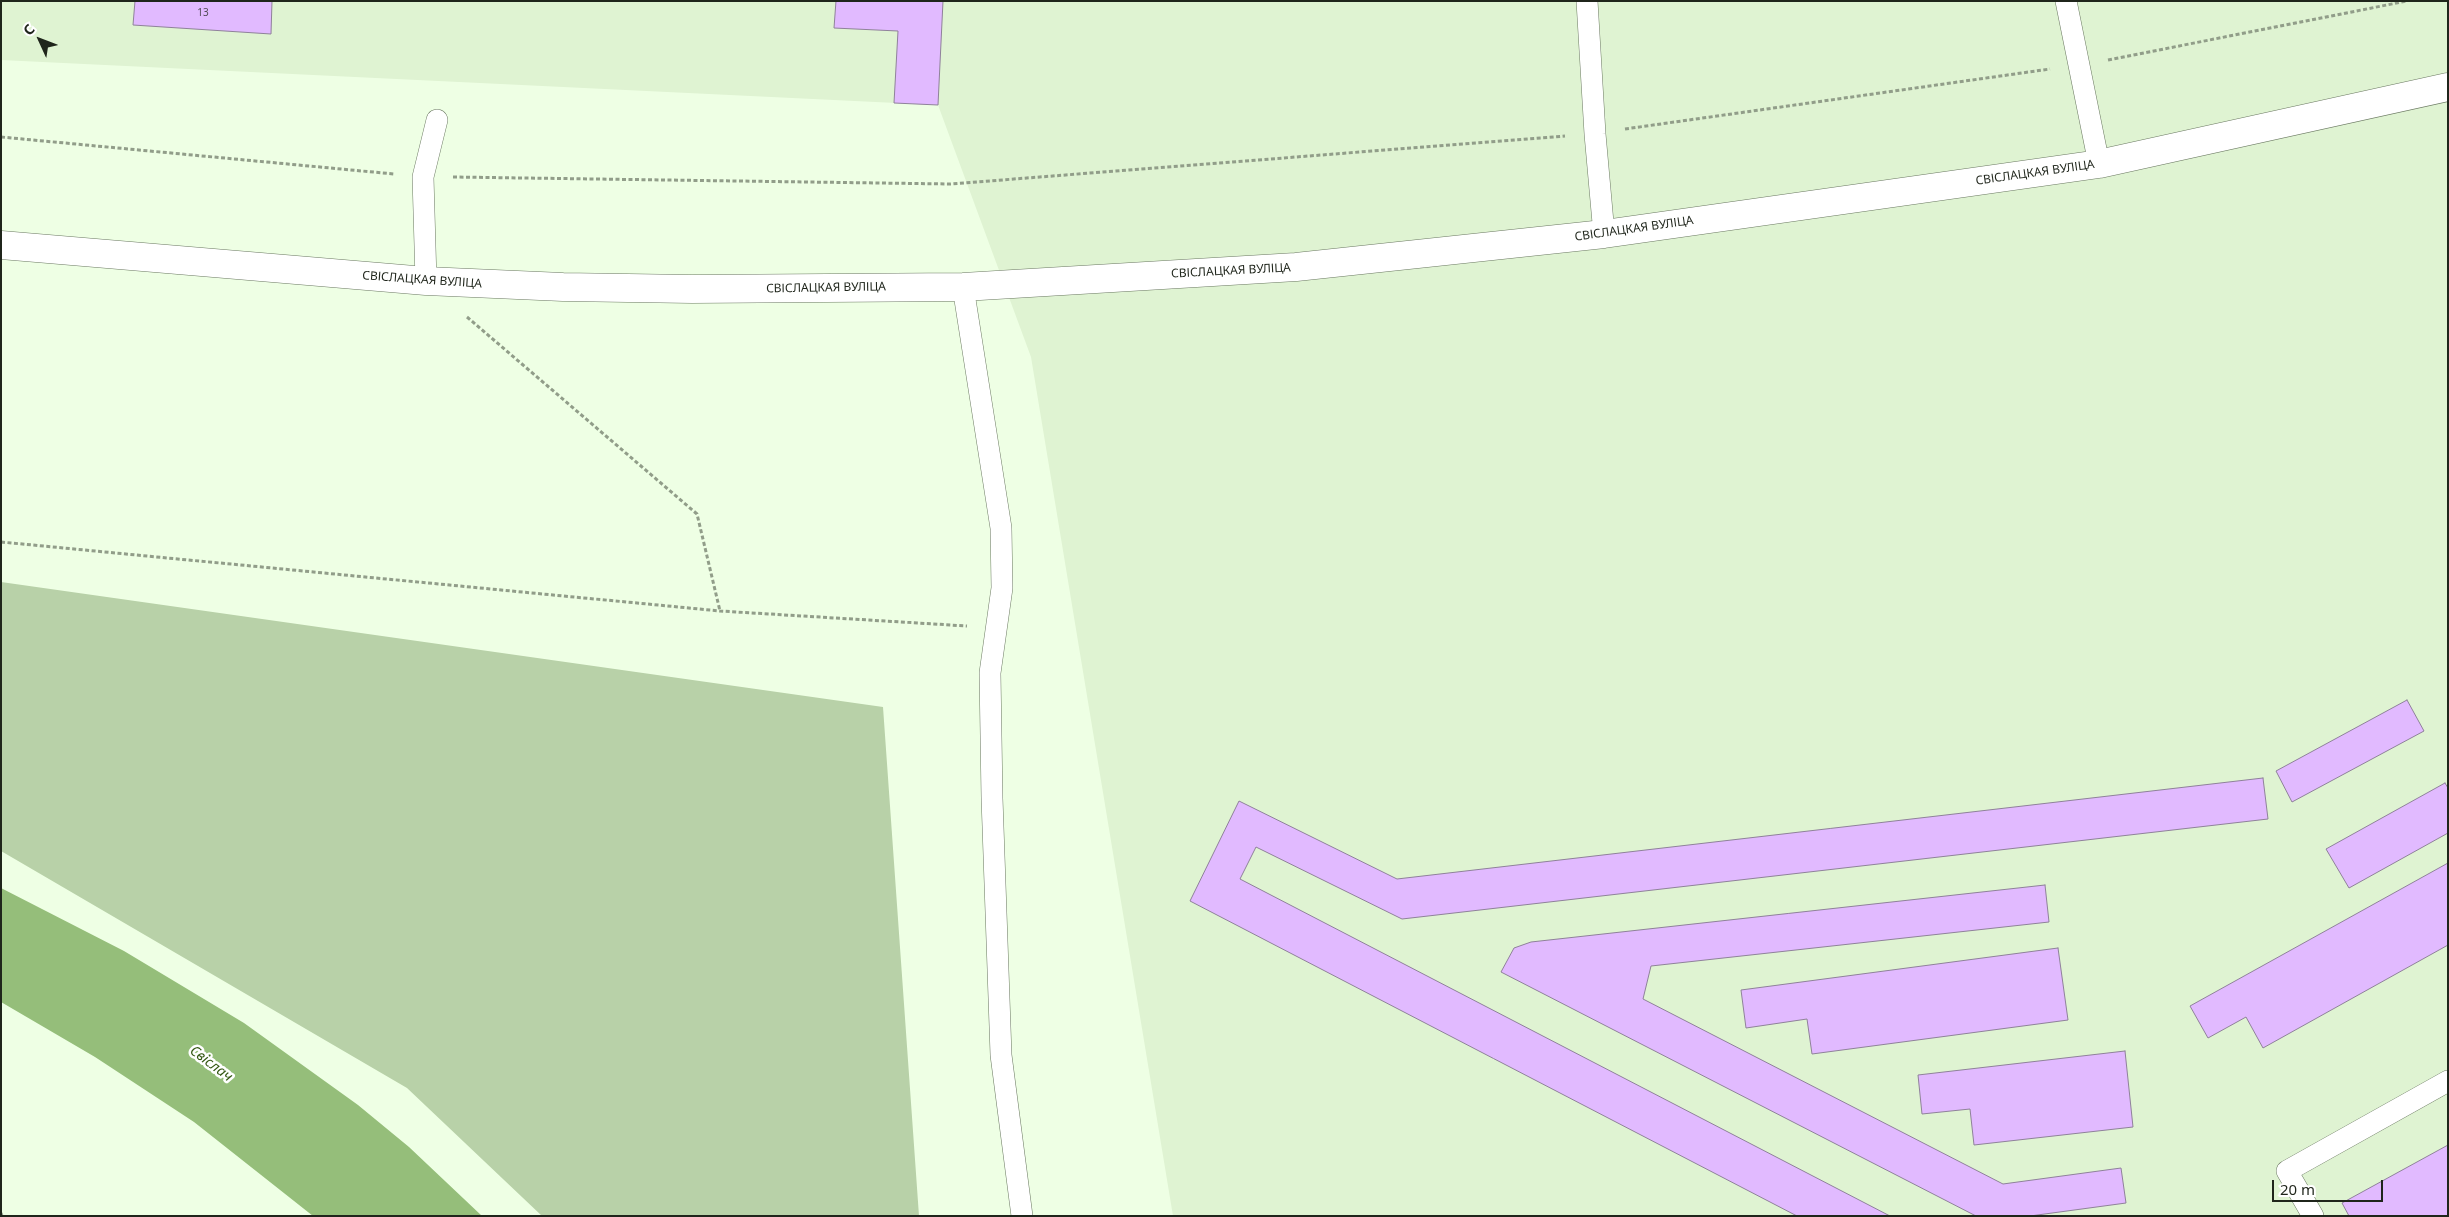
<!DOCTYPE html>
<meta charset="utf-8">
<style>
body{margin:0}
#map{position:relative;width:2449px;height:1217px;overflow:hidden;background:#eeffe4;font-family:"Noto Sans",sans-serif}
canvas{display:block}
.frame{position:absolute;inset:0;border:2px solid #1f251b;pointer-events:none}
.north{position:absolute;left:15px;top:15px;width:50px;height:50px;-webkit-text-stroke:4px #fff;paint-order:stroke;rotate:313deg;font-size:14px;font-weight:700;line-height:20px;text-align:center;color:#1f251b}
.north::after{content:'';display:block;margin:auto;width:18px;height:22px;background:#1f251b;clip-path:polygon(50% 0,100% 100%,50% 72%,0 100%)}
.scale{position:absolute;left:2272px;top:1180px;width:111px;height:22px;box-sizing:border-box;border:2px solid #1f251b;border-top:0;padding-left:6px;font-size:15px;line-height:18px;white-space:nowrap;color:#1f251b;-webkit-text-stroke:4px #fff;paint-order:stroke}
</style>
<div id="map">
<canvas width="2449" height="1217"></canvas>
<div class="frame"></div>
<div class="north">С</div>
<div class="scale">20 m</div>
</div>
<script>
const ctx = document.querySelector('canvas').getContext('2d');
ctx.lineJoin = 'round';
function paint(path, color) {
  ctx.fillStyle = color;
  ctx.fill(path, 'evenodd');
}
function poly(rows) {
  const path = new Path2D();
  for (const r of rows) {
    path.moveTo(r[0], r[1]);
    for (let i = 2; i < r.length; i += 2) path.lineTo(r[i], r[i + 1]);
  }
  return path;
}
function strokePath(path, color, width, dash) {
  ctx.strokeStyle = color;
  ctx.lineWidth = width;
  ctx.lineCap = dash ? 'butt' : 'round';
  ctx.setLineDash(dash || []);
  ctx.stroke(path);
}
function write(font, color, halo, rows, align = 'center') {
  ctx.font = font + ' "Noto Sans",sans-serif';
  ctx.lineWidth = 5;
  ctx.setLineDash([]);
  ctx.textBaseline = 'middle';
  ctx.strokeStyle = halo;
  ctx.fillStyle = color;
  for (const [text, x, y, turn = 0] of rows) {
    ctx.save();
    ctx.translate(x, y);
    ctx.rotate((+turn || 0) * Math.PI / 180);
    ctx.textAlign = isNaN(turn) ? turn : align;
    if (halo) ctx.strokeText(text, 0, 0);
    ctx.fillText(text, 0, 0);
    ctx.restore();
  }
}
paint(poly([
 [1,1,2448,1,2448,1216,1173,1216,1031,357,938,105,1,60]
]), '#dff3d2');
paint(poly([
 [1,582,883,707,919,1216,542,1216,407,1088,1,851]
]), '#b8d1a8');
paint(poly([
 [1,888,124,951,244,1023,358,1105,409,1147,482,1216,313,1216,194,1122,95,1057,1,1002]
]), '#95be7a');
const building = poly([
 [135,1,272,1,271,34,133,25,135,1],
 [836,1,943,1,938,105,894,103,898,31,834,28,836,1],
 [2407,700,2424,731,2292,802,2276,771,2407,700],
 [2263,778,2268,819,1402,919,1256,847,1240,879,1890,1216,1797,1216,1190,901,1239,801,1397,879,2263,778],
 [2445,783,2448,788,2448,833,2349,888,2326,849,2445,783],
 [2448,863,2448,945,2263,1048,2246,1017,2208,1038,2190,1006,2448,863],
 [2045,885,2049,922,1651,966,1643,999,2003,1184,2121,1168,2126,1203,2030,1216,1976,1216,1501,972,1514,948,1531,942,2045,885],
 [2058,948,2068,1020,1812,1054,1807,1019,1746,1028,1741,990,2058,948],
 [2125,1051,2133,1127,1974,1145,1970,1109,1922,1114,1918,1075,2125,1051],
 [2448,1145,2448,1216,2349,1216,2342,1203,2448,1145]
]);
paint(building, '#e1baff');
strokePath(building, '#8f829a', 1);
const service = poly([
 [1587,1,1595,134,1604,234],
 [2066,1,2099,164],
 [426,281,423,177,437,120],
 [963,287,1001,528,1002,588,990,673,992,798,1001,1055,1022,1216],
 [2313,1216,2287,1171,2448,1081]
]);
const tertiary = poly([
 [1,245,426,281,563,287,692,289,963,287,1296,267,1604,234,2099,164,2448,87]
]);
strokePath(service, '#6b7962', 22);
strokePath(tertiary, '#6b7962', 29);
strokePath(poly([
 [2108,60,2407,1],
 [1625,129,2050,69],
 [1,137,394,174],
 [453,177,950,184,1565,136],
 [467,317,697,514,720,611],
 [1,542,720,611,967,626],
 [1,1213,2,1216]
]), '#919d89', 3, [4, 2.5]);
strokePath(service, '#fff', 21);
strokePath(tertiary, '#fff', 28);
write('10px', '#504a54', null, [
 ["13",203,13]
]);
write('12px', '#1f251b', '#fff', [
 ["СВІСЛАЦКАЯ ВУЛІЦА",2035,173,-8],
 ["СВІСЛАЦКАЯ ВУЛІЦА",1634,229,-8],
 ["СВІСЛАЦКАЯ ВУЛІЦА",1231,271,-3],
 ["СВІСЛАЦКАЯ ВУЛІЦА",422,280,4],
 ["СВІСЛАЦКАЯ ВУЛІЦА",826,288,-1]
]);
write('italic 14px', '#315610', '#fff', [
 ["Свіслач",211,1064,37]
]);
</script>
